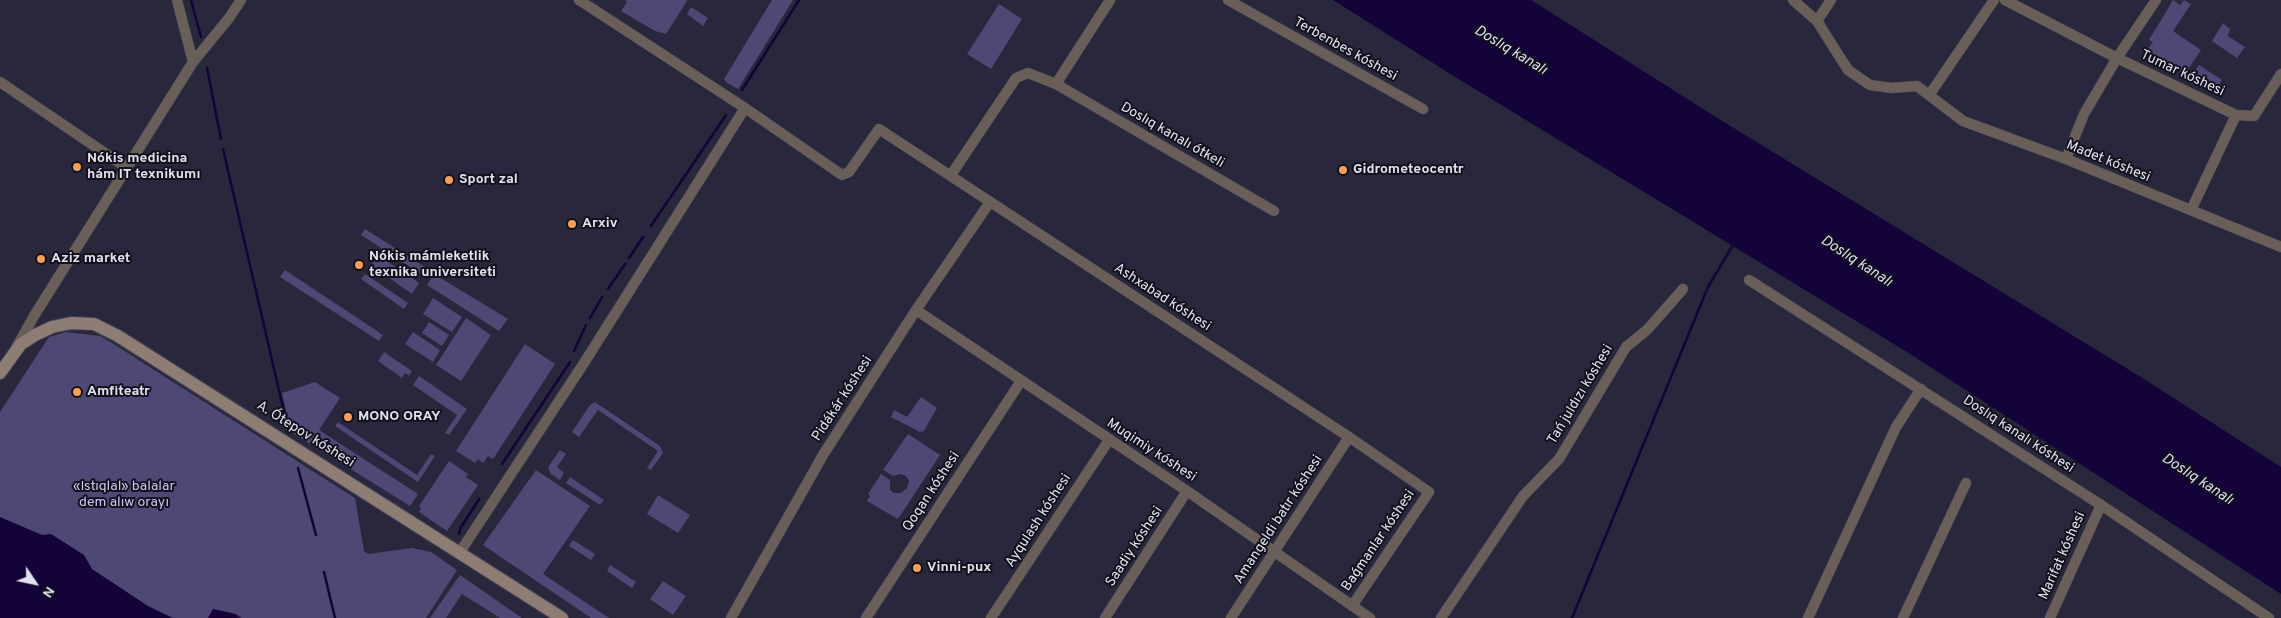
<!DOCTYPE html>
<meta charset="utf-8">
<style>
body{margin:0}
#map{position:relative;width:2281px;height:618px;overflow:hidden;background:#29273c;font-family:Overpass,sans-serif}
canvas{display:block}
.north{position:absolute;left:10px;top:558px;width:50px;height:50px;-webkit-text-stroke:4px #12111b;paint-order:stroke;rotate:124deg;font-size:14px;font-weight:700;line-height:20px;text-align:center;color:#e2e1ef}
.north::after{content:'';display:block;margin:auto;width:18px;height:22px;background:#e2e1ef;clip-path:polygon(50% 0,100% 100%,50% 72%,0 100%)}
</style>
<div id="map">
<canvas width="2281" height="618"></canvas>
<div class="north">N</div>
</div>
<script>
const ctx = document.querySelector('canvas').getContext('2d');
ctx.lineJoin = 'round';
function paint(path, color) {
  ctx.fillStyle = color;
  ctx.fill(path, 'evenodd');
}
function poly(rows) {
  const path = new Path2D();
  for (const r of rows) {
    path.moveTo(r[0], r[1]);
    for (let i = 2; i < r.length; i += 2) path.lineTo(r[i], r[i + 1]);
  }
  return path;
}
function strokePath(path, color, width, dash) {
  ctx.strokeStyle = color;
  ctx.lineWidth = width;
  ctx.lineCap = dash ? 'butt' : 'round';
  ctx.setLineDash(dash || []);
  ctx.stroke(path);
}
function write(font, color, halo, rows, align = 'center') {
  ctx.font = font + ' Overpass,sans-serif';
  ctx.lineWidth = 4;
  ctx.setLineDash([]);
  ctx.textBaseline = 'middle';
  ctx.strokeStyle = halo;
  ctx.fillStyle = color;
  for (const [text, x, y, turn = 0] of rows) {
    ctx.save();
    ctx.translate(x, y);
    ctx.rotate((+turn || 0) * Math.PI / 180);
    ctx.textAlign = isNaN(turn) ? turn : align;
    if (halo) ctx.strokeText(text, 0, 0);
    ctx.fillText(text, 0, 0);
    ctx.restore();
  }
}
paint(poly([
 [625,0,686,0,687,1,666,34,655,31,621,11,627,2],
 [772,0,793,0,738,89,726,82,724,79],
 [2173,0,2180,5,2184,0,2191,4,2173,31,2201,50,2185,74,2145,53,2153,42,2149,40],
 [999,4,1022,19,991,69,967,54],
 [691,7,708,18,703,26,687,14],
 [2223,23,2230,29,2228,36,2245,47,2237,58,2212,41],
 [2199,65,2222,80,2215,90,2190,78],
 [365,229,425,267,421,274,361,235],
 [378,255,419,283,412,294,371,265],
 [285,270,383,335,379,341,280,277],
 [365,274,408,303,404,309,361,279],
 [434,274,508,319,499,331,427,285],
 [433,298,462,317,452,332,423,314],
 [466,318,491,335,461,381,436,365],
 [429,322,449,335,442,346,422,333],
 [66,332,100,336,112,343,355,498,364,551,368,554,412,548,431,552,457,570,426,618,0,618,0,412,49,337],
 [413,332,440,350,433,362,405,344],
 [525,344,555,364,493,459,488,456,483,463,478,459,475,463,456,451],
 [384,352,412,371,409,376,405,373,402,378,378,361],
 [419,376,467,409,449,435,445,433,457,415,413,385],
 [315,382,340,398,319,430,418,494,410,506,291,432,282,393],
 [921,397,937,408,924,431,920,432,891,417,894,410,907,417],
 [595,402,660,446,663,453,651,470,647,468,658,451,598,410,579,437,572,432,590,405],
 [338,422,417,475,431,454,435,456,418,482,335,426],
 [908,434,940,455,898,519,896,518,867,501,870,496,868,494,881,474,890,480,890,490,894,493,901,493,907,488,909,481,906,476,901,474,893,476,883,470],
 [560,450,566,454,557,467,564,473,560,480,551,474,548,467],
 [449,461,468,474,466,477,478,485,447,531,419,512,421,508,419,506],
 [536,470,590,506,543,574,609,618,591,618,483,545],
 [570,477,604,500,600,505,566,483],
 [658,495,690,515,678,533,647,514],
 [573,540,595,554,591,560,569,546],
 [610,565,636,582,632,588,607,571],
 [460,575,522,618,500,618,462,594,446,618,430,618],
 [663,581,686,596,673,615,650,599]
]), '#4d4874');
paint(poly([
 [1333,0,1531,0,1719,119,2144,379,2281,467,2281,594,1907,352,1452,75],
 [0,517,42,535,51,534,84,555,92,569,148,606,173,618,0,618],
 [213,609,236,614,241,618,208,618]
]), '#140338');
strokePath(poly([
 [191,0,201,37],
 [207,68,221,139],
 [742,90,799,0],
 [223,149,288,429],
 [651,226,726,115],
 [629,258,643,237],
 [608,289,625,264],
 [590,318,602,297],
 [574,351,586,325],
 [502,464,570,362],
 [298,468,316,535],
 [459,534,460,529,479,499],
 [324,572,335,618],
 [1572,618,1708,287,1733,245]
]), '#140338', 2.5);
const minor = poly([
 [177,0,193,62],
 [579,0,745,108,842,175,849,172,879,129,1349,437,1429,492,1352,606],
 [1228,0,1423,109],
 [1793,0,1817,21,1848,70,1870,85,1892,88,1917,86,1963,121,2066,159,2281,247],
 [2005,0,2117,58,2236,115,2254,116,2281,74],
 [1817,21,1831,0],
 [0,82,127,168],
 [1056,84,1274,211],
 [1930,94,1994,0],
 [2066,159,2084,114,2117,58,2156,0],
 [951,175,1016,78,1028,73,1056,84,1110,0],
 [2191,210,2236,115],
 [1749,280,2101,505,2269,618],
 [916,310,1187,491,1370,618],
 [16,348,34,316,193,62,229,18,241,0],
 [460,552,584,363,745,108],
 [731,618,823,455,916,310,990,202],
 [866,618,1021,381],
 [991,618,1109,440],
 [1105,618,1187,491],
 [1231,618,1349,437],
 [1441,618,1523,496,1559,459,1626,347,1647,330,1683,289],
 [1808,618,1896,427,1921,389],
 [1903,618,1966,483],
 [2050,618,2101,505]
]);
const secondary = poly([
 [0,373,21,344,35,335,52,327,71,323,94,324,118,336,562,618]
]);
strokePath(minor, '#474559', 11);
strokePath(secondary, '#474559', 14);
strokePath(minor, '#695f58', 10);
strokePath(secondary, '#8d7d72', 12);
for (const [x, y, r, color] of [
 [77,167,5,"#fb9e50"],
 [1343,170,5,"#fb9e50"],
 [449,180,5,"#fb9e50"],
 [572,224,5,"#fb9e50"],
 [41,259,5,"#fb9e50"],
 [359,265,5,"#fb9e50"],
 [77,392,5,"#fb9e50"],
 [348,417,5,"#fb9e50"],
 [917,568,5,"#fb9e50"]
]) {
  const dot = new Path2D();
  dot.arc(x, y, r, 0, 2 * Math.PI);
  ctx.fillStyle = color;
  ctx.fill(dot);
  strokePath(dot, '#12111b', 2);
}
write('14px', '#e2e1ef', '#12111b', [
 ["Terbenbes kóshesi",1345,50,29],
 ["Tumar kóshesi",2182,74,25],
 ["Doslıq kanalı ótkeli",1172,136,30],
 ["Madet kóshesi",2108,162,22],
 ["Ashxabad kóshesi",1162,298,33],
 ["Tań juldızı kóshesi",1581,395,-59],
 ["Pidákár kóshesi",843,399,-57],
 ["A. Ótepov kóshesi",305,435,32],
 ["Doslıq kanalı kóshesi",2018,435,33],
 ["Muqimiy kóshesi",1151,451,33],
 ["Qoqan kóshesi",932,492,-57],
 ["Amangeldi batır kóshesi",1279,520,-57],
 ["Ayqulash kóshesi",1039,521,-57],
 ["Baǵmanlar kóshesi",1379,541,-56],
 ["Saadiy kóshesi",1135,547,-57],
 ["Marifat kóshesi",2063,556,-66]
]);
write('bold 14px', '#e2e1ef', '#12111b', [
 ["Nókis medicina",87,159],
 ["hám IT texnikumı",87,175],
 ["Gidrometeocentr",1353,170],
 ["Sport zal",459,180],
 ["Arxiv",582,224],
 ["Nókis mámleketlik",369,257],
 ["texnika universiteti",369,273],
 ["Aziz market",51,259],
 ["Amfiteatr",87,392],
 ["MONO ORAY",358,417],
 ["Vinni-pux",927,568]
], 'left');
write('14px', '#ccc8f2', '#12111b', [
 ["«Istıqlal» balalar",124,487],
 ["dem alıw orayı",124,503]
]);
write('italic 15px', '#dcdbf0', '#12111b', [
 ["Doslıq kanalı",1510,51,31],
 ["Doslıq kanalı",1856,262,33],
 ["Doslıq kanalı",2197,480,33]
]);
</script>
